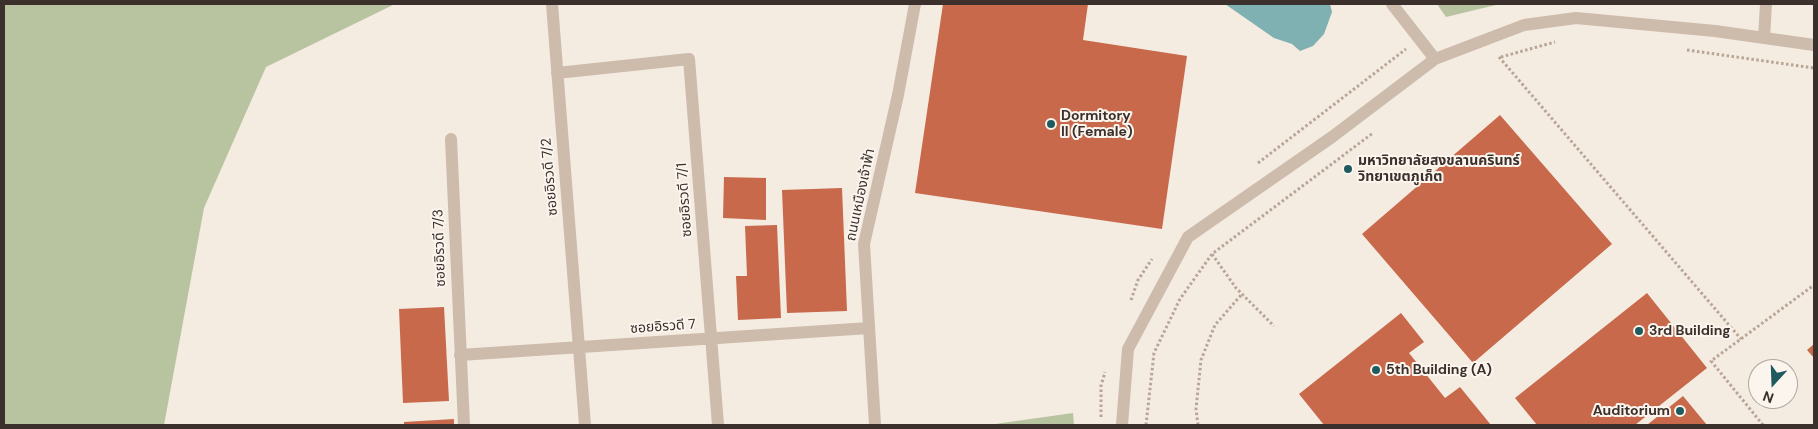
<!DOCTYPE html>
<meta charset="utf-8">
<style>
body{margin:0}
#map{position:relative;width:1818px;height:429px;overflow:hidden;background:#f4ebe1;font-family:"DM Sans",sans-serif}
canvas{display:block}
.frame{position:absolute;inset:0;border:5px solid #3b302b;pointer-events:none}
.north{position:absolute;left:1748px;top:359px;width:50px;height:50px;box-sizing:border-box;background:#fbf5ee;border:1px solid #aea6a0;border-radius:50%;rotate:200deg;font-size:14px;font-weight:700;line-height:20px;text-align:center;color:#3b302b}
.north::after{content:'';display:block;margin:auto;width:18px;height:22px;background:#1f5a5e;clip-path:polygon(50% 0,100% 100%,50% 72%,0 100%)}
</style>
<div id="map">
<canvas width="1818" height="429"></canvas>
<div class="frame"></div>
<div class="north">N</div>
</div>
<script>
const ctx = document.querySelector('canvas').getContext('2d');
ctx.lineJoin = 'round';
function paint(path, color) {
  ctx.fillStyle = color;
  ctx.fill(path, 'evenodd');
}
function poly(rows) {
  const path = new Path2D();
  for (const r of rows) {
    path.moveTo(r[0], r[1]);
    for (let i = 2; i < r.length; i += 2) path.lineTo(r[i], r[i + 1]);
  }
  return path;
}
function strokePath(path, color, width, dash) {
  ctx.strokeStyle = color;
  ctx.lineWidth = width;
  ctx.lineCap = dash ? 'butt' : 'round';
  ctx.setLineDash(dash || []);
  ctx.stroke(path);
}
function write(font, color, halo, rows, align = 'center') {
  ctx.font = font + ' "DM Sans","Noto Sans Thai",sans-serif';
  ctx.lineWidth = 4;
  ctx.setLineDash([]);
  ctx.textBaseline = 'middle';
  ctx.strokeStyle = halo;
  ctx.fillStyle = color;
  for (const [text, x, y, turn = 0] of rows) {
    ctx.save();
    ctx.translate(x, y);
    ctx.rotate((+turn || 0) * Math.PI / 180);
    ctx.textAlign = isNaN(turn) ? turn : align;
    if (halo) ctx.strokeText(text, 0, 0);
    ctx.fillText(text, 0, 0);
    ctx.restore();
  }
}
paint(poly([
 [4,4,395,4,266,67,204,208,164,425,4,425],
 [1437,4,1500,4,1446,17],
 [1073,413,1074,425,988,425]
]), '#b8c4a0');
paint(poly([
 [1225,4,1330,4,1332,12,1324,34,1313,46,1300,51,1292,44,1274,38]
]), '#7fb0b2');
paint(poly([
 [943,4,1088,4,1083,40,1187,56,1162,229,915,193],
 [1500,115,1612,244,1473,363,1362,234],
 [724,177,766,178,766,220,723,218],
 [842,188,847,311,787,313,782,190],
 [777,225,781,318,738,320,736,276,747,276,745,226],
 [1647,293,1707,368,1635,425,1537,425,1515,398],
 [444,307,449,401,403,403,399,309],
 [1401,313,1424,342,1409,353,1445,398,1460,387,1491,425,1324,425,1299,394],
 [1814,344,1814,358,1807,350],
 [1683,396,1707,425,1647,425],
 [454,419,454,425,404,425,404,422]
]), '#c8694b');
strokePath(poly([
 [1687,50,1814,68],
 [1499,57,1741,339],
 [1501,57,1555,42],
 [1258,163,1406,49],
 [1212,254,1236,288,1274,326],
 [1131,300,1138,280,1152,259],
 [1101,417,1101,386,1105,372],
 [1146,425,1154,353,1180,299,1212,254,1373,133],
 [1198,425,1196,409,1201,360,1215,325,1242,294],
 [1763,425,1711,361,1814,285]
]), '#b9a596', 3, [2.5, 2.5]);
strokePath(poly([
 [552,4,585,425],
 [1392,4,1435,59],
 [1764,38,1766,4],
 [557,73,689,59,718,425],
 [451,139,464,425],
 [460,355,869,328],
 [875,425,864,244,898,95,915,4],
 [1122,425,1128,349,1188,237,1332,137,1435,59,1524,25,1576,18,1715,31,1814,45]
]), '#cdbbac', 12);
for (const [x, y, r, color] of [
 [1051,124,5,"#1f5a5e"],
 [1348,169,5,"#1f5a5e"],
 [1639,331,5,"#1f5a5e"],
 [1376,370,5,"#1f5a5e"],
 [1680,411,5,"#1f5a5e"]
]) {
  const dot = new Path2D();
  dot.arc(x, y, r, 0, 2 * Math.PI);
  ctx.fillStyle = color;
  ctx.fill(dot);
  strokePath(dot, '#fbf5ee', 2);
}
write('bold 14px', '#3b302b', '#fbf5ee', [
 ["Dormitory",1061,116],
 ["II (Female)",1061,132],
 ["มหาวิทยาลัยสงขลานครินทร์",1358,161],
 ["วิทยาเขตภูเก็ต",1358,177],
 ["3rd Building",1649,331],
 ["5th Building (A)",1386,370],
 ["Auditorium",1670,411,"right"]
], 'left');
write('14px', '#3b302b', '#fbf5ee', [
 ["ซอยอิรวดี 7/2",550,177,-95],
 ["ถนนเหมืองเจ้าฟ้า",861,195,-78],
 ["ซอยอิรวดี 7/1",685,200,-94],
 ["ซอยอิรวดี 7/3",440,248,-92],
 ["ซอยอิรวดี 7",663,327,-4]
]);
</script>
